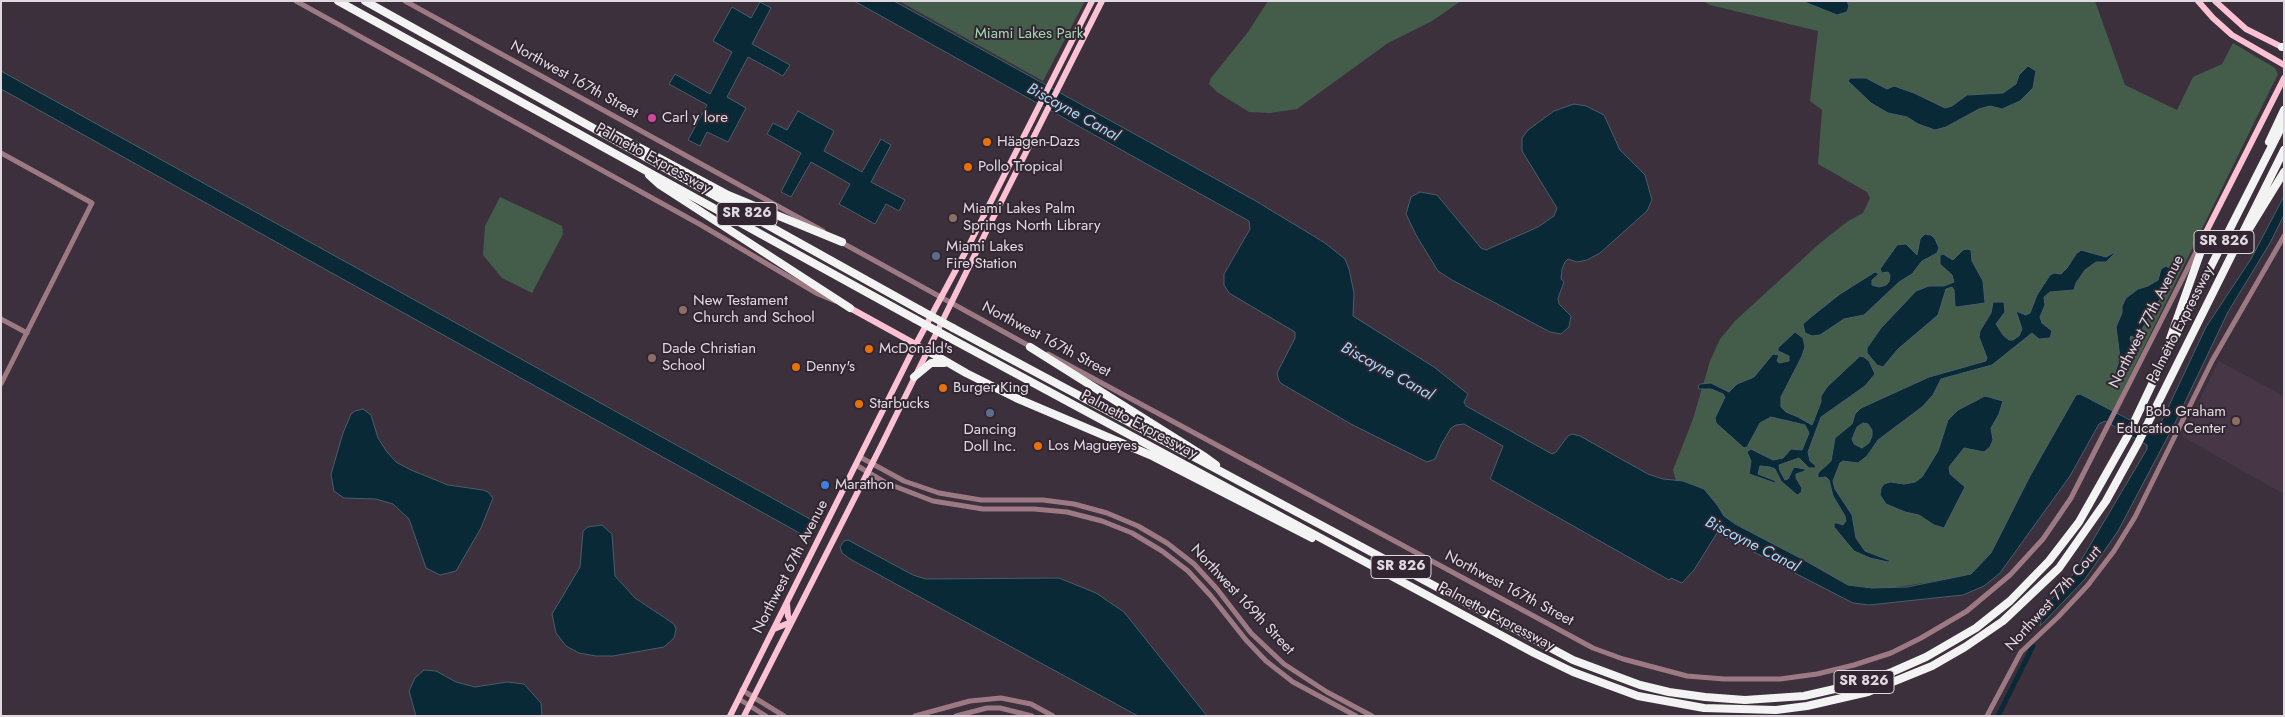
<!DOCTYPE html>
<meta charset="utf-8">
<style>
body{margin:0}
#map{position:relative;width:2285px;height:717px;overflow:hidden;background:#3b303b;font-family:Jost,sans-serif}
canvas{display:block}
.frame{position:absolute;inset:0;border:2px solid #e0d9e0;pointer-events:none}
</style>
<div id="map">
<canvas width="2285" height="717"></canvas>
<div class="frame"></div>
</div>
<script>
const ctx = document.querySelector('canvas').getContext('2d');
ctx.lineJoin = 'round';
function paint(path, color) {
  ctx.fillStyle = color;
  ctx.fill(path, 'evenodd');
}
function poly(rows) {
  const path = new Path2D();
  for (const r of rows) {
    path.moveTo(r[0], r[1]);
    for (let i = 2; i < r.length; i += 2) path.lineTo(r[i], r[i + 1]);
  }
  return path;
}
function strokePath(path, color, width, dash) {
  ctx.strokeStyle = color;
  ctx.lineWidth = width;
  ctx.lineCap = dash ? 'butt' : 'round';
  ctx.setLineDash(dash || []);
  ctx.stroke(path);
}
function write(font, color, halo, rows, align = 'center') {
  ctx.font = font + ' Jost,sans-serif';
  ctx.lineWidth = 4;
  ctx.setLineDash([]);
  ctx.textBaseline = 'middle';
  ctx.strokeStyle = halo;
  ctx.fillStyle = color;
  for (const [text, x, y, turn = 0] of rows) {
    ctx.save();
    ctx.translate(x, y);
    ctx.rotate((+turn || 0) * Math.PI / 180);
    ctx.textAlign = isNaN(turn) ? turn : align;
    if (halo) ctx.strokeText(text, 0, 0);
    ctx.fillText(text, 0, 0);
    ctx.restore();
  }
}
paint(poly([
 [2219,361,2284,396,2284,494,2181,436]
]), '#463646');
paint(poly([
 [899,1,1085,1,1043,81],
 [1268,1,1461,1,1432,21,1388,43,1297,109,1270,113,1249,112,1217,92,1209,84,1211,78,1248,32],
 [1703,1,2095,1,2125,85,2177,110,2193,77,2222,64,2233,43,2275,68,2278,74,2112,412,2078,396,1993,552,1970,576,1877,590,1848,587,1718,514,1677,484,1673,470,1693,419,1710,361,1720,339,1735,321,1819,244,1848,221,1863,213,1870,198,1867,192,1818,164,1822,110,1810,101,1818,31,1710,5],
 [500,197,562,226,563,234,532,293,502,278,483,255,485,226]
]), '#445d4b');
const water = poly([
 [854,1,894,1,1254,200,1325,243,1345,259,1349,269,1354,293,1353,316,1434,367,1468,394,1464,402,1466,406,1552,454,1556,452,1568,436,1572,434,1580,436,1648,474,1663,479,1683,481,1704,489,1718,506,1724,516,1735,524,1804,560,1848,585,1872,588,1907,587,1971,574,1991,553,2030,476,2076,395,2080,394,2153,432,2158,429,2206,327,2251,259,2284,196,2284,215,2270,243,2228,312,2175,423,2118,531,2085,579,2040,626,2044,608,2070,579,2147,449,2147,445,2105,421,2099,424,2070,476,2000,573,1984,586,1963,595,1869,605,1853,603,1717,533,1694,570,1682,583,1671,578,1669,580,1490,479,1503,446,1464,424,1456,425,1451,428,1441,445,1435,459,1427,462,1351,424,1282,384,1279,381,1277,373,1295,338,1295,332,1229,293,1224,285,1224,274,1250,229,1249,221,854,1],
 [1802,1,1847,1,1849,6,1847,12,1837,15,1802,1],
 [760,2,771,8,752,44,790,65,783,76,748,57,727,97,746,108,728,142,707,132,700,146,688,140,707,105,669,84,675,74,710,94,732,52,713,41,732,7,751,18,760,2],
 [2028,66,2036,71,2033,88,2020,101,2002,109,1990,106,1979,109,1946,127,1935,130,1918,124,1907,117,1888,113,1871,103,1848,81,1850,78,1866,78,1887,89,1894,86,1914,93,1945,108,1952,106,1967,95,2003,93,2016,84,2019,75,2028,66],
 [1,71,810,519,812,526,809,532,803,535,1,89,1,71],
 [1574,104,1586,106,1604,115,1620,150,1645,175,1652,200,1647,211,1600,253,1587,260,1577,262,1568,259,1565,262,1562,269,1561,279,1564,282,1558,298,1559,304,1571,316,1569,327,1561,334,1550,332,1452,280,1438,271,1416,235,1406,214,1411,197,1420,192,1437,195,1481,248,1486,250,1538,227,1554,216,1557,208,1522,151,1522,138,1528,130,1554,111,1574,104],
 [798,111,834,131,824,151,862,172,881,139,891,145,871,182,905,200,899,211,886,204,875,224,839,204,850,184,811,162,791,197,781,192,801,153,767,134,773,123,787,130,798,111],
 [1925,234,1931,235,1935,239,1939,248,1937,253,1922,261,1912,274,1899,282,1864,315,1844,319,1820,335,1812,336,1805,333,1803,324,1811,317,1840,294,1875,272,1879,274,1872,280,1872,285,1879,287,1886,285,1889,282,1890,275,1888,272,1882,273,1880,269,1895,248,1897,245,1906,244,1917,255,1920,239,1925,234],
 [1967,249,1971,250,1972,261,1983,281,1985,303,1957,307,1955,306,1954,290,1952,287,1946,289,1938,315,1898,349,1883,367,1877,365,1867,353,1867,348,1881,328,1916,291,1929,286,1944,286,1954,282,1952,275,1940,264,1940,255,1943,254,1953,260,1963,250,1967,249],
 [2081,250,2106,257,2117,251,2106,262,2096,262,2085,270,2076,283,2074,290,2050,292,2044,297,2045,305,2040,317,2042,323,2052,331,2050,338,2039,339,2032,333,1992,365,1941,379,1933,395,1922,407,1878,440,1867,456,1858,463,1843,461,1840,463,1833,481,1835,489,1852,515,1856,538,1865,551,1891,561,1888,562,1870,558,1854,551,1834,527,1834,523,1837,523,1843,525,1846,521,1845,516,1833,496,1829,480,1826,477,1818,478,1818,473,1831,461,1835,438,1852,424,1855,414,1861,408,1929,377,1986,361,1987,358,1979,337,1980,331,1991,313,1993,302,2004,302,2005,312,1996,324,2003,335,2009,340,2013,340,2019,336,2022,329,2016,311,2026,315,2030,313,2037,295,2050,275,2054,273,2061,274,2067,268,2076,254,2081,250],
 [1863,423,1868,424,1872,430,1872,436,1869,443,1862,448,1854,444,1852,439,1857,427,1863,423],
 [2166,266,2172,270,2172,279,2143,327,2139,340,2131,336,2130,338,2134,352,2123,375,2120,378,2116,377,2115,373,2120,358,2116,327,2122,313,2122,306,2126,298,2138,289,2148,286,2158,280,2161,269,2166,266],
 [1795,332,1803,338,1805,347,1802,356,1781,397,1781,407,1786,412,1798,417,1812,425,1821,402,1821,396,1827,387,1860,356,1864,357,1869,361,1875,374,1865,386,1821,417,1808,452,1810,461,1816,466,1815,468,1809,468,1799,458,1779,465,1780,471,1785,480,1788,479,1794,467,1805,469,1805,471,1796,474,1796,478,1802,488,1801,493,1797,495,1781,481,1775,469,1770,467,1760,466,1758,474,1776,481,1775,483,1749,474,1751,461,1747,452,1751,449,1773,460,1783,458,1791,449,1802,450,1809,433,1805,425,1771,417,1760,423,1747,447,1744,448,1716,423,1715,418,1725,397,1723,394,1711,389,1699,389,1698,386,1700,384,1711,383,1729,392,1737,384,1754,377,1773,354,1779,355,1777,361,1779,363,1789,361,1789,356,1778,351,1778,348,1795,332],
 [1985,396,2003,401,1999,414,1991,428,1993,440,1990,447,1984,452,1964,448,1949,467,1950,474,1965,487,1944,528,1934,525,1919,515,1905,512,1886,504,1880,495,1881,488,1884,484,1890,482,1904,484,1915,482,1922,477,1938,451,1948,420,1958,410,1985,396],
 [363,409,371,415,378,438,387,452,396,462,411,470,448,485,483,490,488,492,493,498,481,528,456,571,440,575,426,568,409,519,393,504,376,499,344,498,334,491,331,474,343,433,351,414,355,411,363,409],
 [602,525,612,534,615,576,635,598,674,624,676,629,674,638,664,647,613,656,596,656,579,653,566,646,556,633,552,614,580,567,583,531,588,527,602,525],
 [848,540,913,575,926,579,1059,578,1096,593,1124,612,1207,716,1138,716,850,559,842,553,840,547,844,541,848,540],
 [424,670,436,671,456,682,475,687,507,682,524,684,541,703,542,716,416,716,409,691,415,678,424,670]
]);
paint(water, '#0a2937');
strokePath(water, '#4a5e6a', 1);
strokePath(poly([
 [1998,716,2033,646]
]), '#0a2937', 5);
strokePath(poly([
 [296,1,701,225,818,294,835,301],
 [405,1,823,231],
 [1,153,92,203,1,384],
 [839,241,1033,348],
 [1,319,27,333],
 [1048,354,1593,648,1623,659,1687,676,1724,679,1780,679,1817,674,1854,665,1891,653,1921,638,1967,611,2010,575,2043,539,2071,498,2200,244],
 [860,457,904,481,939,493,981,500,1043,500,1074,504,1107,513,1138,526,1167,543,1194,564,1217,589,1251,633,1284,664,1327,692,1372,716],
 [856,465,886,483,933,501,983,509,1034,509,1067,512,1102,521,1132,533,1162,551,1188,571,1211,596,1246,640,1266,661,1293,682,1356,716],
 [742,690,784,716],
 [739,699,766,716],
 [915,716,970,701,1001,698,1031,704,1053,716],
 [956,716,987,708,1000,708,1032,716],
 [1987,716,2021,652,2058,617,2088,585,2114,551,2135,517,2212,361,2284,236]
]), '#9d7983', 5);
strokePath(poly([
 [2198,1,2213,18,2232,35,2284,65],
 [2215,1,2246,29,2284,48],
 [2203,238,2284,78],
 [850,308,928,351],
 [774,629,791,622,788,616,787,604],
 [730,716,916,344,966,251,1092,1],
 [744,716,881,446,986,232,1102,1]
]), '#fcc1d2', 6);
strokePath(poly([
 [338,1,915,319],
 [365,1,920,310],
 [2282,47,2284,47],
 [605,129,728,195,842,242],
 [2269,142,2284,110],
 [649,175,660,185,850,308],
 [2249,229,2284,172],
 [953,328,1573,660,1640,685,1669,692,1705,697,1745,700,1804,696,1861,683,1892,672,1926,657,1976,628,2010,601,2049,561,2079,522,2127,437,2163,361,2284,122],
 [948,337,1534,653,1573,672,1638,696,1704,708,1776,710,1807,706,1868,692,1932,666,1965,647,2003,621,2059,568,2106,501,2138,443,2284,150],
 [1030,347,1205,457,1216,465],
 [2166,350,2201,251,2203,238],
 [928,351,966,373,1016,398,1150,455,1312,538],
 [914,377,931,363,944,363]
]), '#f3f3f3', 8);
strokePath(poly([
 [920,310,953,328],
 [915,319,948,337]
]), '#f3f3f3', 8);
for (const [x, y, r, color] of [
 [652,118,5,"#d1479c"],
 [987,142,5,"#e8710a"],
 [968,167,5,"#e8710a"],
 [953,218,5,"#8d6e63"],
 [936,256,5,"#5c6f8a"],
 [683,310,5,"#8d6e63"],
 [869,349,5,"#e8710a"],
 [652,358,5,"#8d6e63"],
 [796,367,5,"#e8710a"],
 [943,388,5,"#e8710a"],
 [859,404,5,"#e8710a"],
 [990,413,5,"#5c6f8a"],
 [2236,421,5,"#8d6e63"],
 [1038,446,5,"#e8710a"],
 [825,485,5,"#3f7fe0"]
]) {
  const dot = new Path2D();
  dot.arc(x, y, r, 0, 2 * Math.PI);
  ctx.fillStyle = color;
  ctx.fill(dot);
  strokePath(dot, '#312631', 2);
}
for (const [x, y, w] of [
 [747,214,60],
 [2224,242,60],
 [1401,567,60],
 [1864,682,60]
]) {
  const box = new Path2D();
  box.roundRect(x - w / 2, y - 11.5, w, 23, 4);
  ctx.fillStyle = '#312631';
  ctx.fill(box);
  strokePath(box, '#e0d9e0', 1);
}
write('bold 14px', '#e0d9e0', null, [
 ["SR 826",747,214],
 ["SR 826",2224,242],
 ["SR 826",1401,567],
 ["SR 826",1864,682]
]);
write('15px', '#a3d6b1', '#312631', [
 ["Miami Lakes Park",1029,34]
]);
write('15px', '#e0d9e0', '#312631', [
 ["Northwest 167th Street",574,80,29],
 ["Palmetto Expressway",653,159,29],
 ["Northwest 77th Avenue",2147,322,-63],
 ["Palmetto Expressway",2181,325,-63],
 ["Northwest 167th Street",1046,340,28],
 ["Palmetto Expressway",1139,425,28],
 ["Northwest 67th Avenue",791,567,-63],
 ["Northwest 167th Street",1509,589,28],
 ["Northwest 77th Court",2054,599,-48],
 ["Northwest 169th Street",1242,600,47],
 ["Palmetto Expressway",1496,617,28]
]);
write('15px', '#e0d9e0', '#312631', [
 ["Carl y lore",662,118],
 ["Häagen-Dazs",997,142],
 ["Pollo Tropical",978,167],
 ["Miami Lakes Palm",963,209],
 ["Springs North Library",963,226],
 ["Miami Lakes",946,247],
 ["Fire Station",946,264],
 ["New Testament",693,301],
 ["Church and School",693,318],
 ["Dade Christian",662,349],
 ["School",662,366],
 ["McDonald's",879,349],
 ["Denny's",806,367],
 ["Burger King",953,388],
 ["Starbucks",869,404],
 ["Bob Graham",2226,412,"right"],
 ["Education Center",2226,429,"right"],
 ["Dancing",990,430,"center"],
 ["Doll Inc.",990,447,"center"],
 ["Los Magueyes",1048,446],
 ["Marathon",835,485]
], 'left');
write('italic 16px', '#a0dbfb', '#312631', [
 ["Biscayne Canal",1073,113,29],
 ["Biscayne Canal",1387,372,29],
 ["Biscayne Canal",1752,545,27]
]);
</script>
